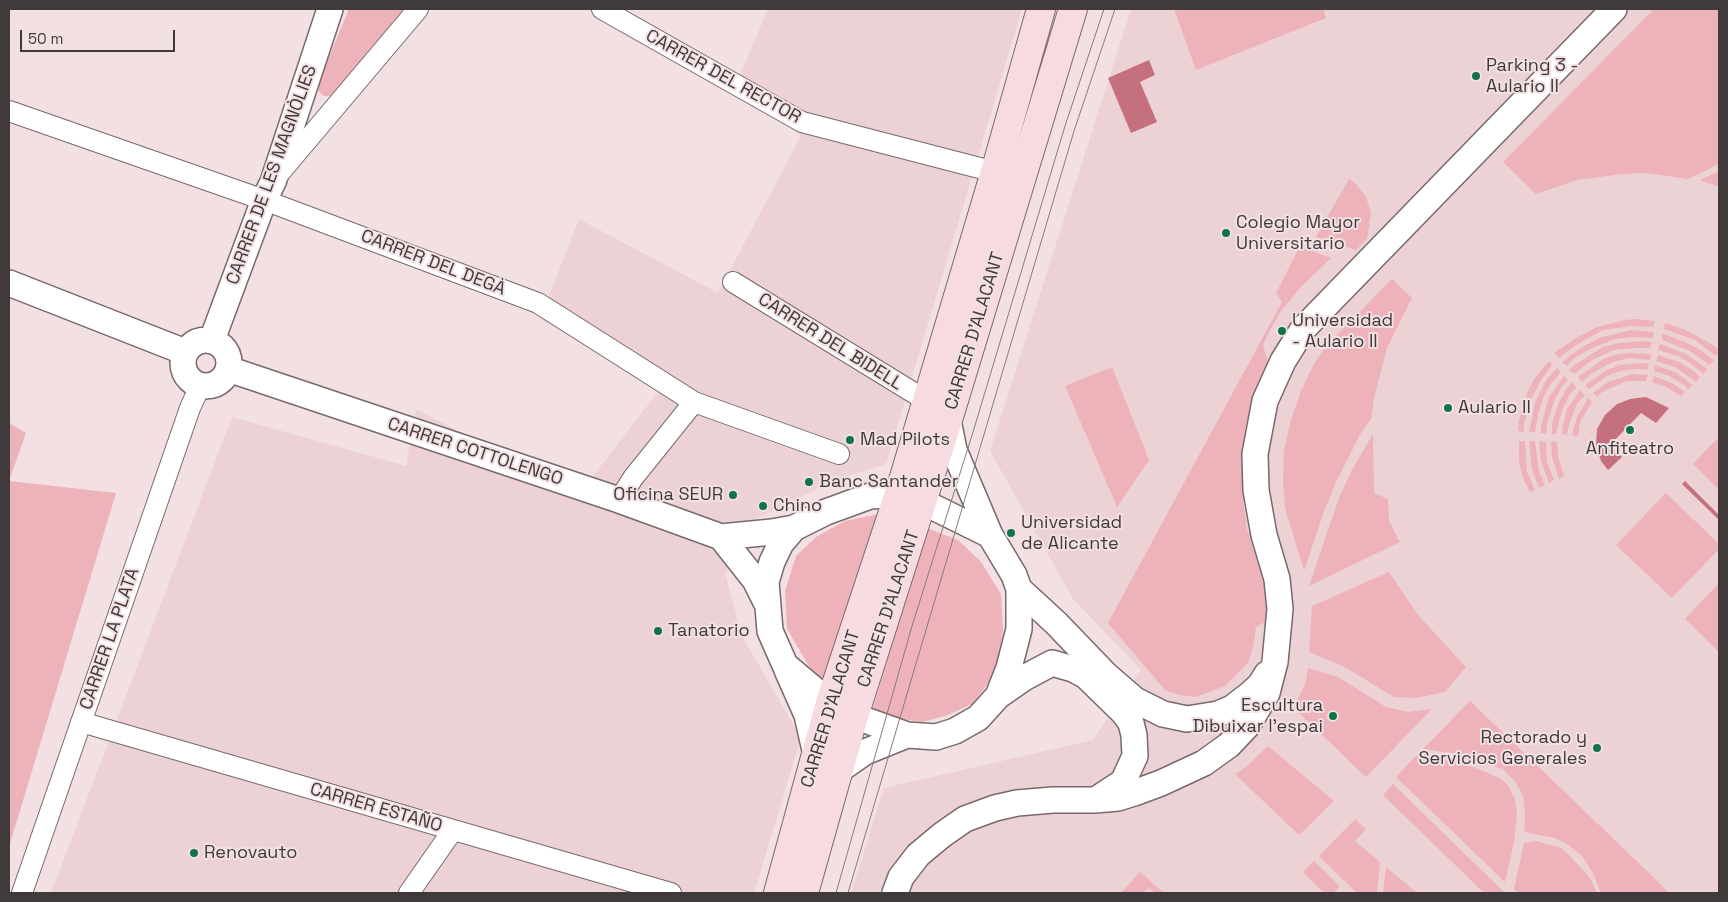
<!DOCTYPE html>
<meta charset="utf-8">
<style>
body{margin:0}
#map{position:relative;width:1728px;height:902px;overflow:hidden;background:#f2e0e3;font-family:"Space Grotesk",sans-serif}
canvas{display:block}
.frame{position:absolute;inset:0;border:10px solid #403a3a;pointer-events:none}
.scale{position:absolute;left:20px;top:30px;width:155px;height:22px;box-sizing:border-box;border:2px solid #403a3a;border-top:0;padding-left:6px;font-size:15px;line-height:18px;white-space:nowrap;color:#403a3a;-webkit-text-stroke:4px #f2e0e3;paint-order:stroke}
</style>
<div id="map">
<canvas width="1728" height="902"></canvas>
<div class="frame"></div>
<div class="scale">50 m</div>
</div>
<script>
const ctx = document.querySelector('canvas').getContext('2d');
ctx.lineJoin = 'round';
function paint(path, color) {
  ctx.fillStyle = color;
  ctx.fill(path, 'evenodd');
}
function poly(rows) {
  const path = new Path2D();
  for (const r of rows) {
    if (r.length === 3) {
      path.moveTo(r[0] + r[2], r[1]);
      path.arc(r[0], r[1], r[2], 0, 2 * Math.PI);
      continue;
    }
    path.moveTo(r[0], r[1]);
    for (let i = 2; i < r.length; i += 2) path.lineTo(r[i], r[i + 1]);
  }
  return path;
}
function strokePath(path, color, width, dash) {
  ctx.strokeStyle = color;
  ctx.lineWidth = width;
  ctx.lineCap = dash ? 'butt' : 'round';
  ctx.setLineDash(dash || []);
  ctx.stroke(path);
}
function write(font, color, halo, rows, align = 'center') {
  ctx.font = font + ' "Space Grotesk",sans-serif';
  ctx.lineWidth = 4;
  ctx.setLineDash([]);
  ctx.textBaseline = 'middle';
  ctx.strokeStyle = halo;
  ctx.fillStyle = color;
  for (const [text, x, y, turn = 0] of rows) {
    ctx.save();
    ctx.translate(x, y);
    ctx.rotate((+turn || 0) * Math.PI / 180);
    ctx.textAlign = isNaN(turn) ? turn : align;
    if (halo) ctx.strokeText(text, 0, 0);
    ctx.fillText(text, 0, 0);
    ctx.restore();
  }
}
paint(poly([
 [768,9,1022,9,886,464,835,480,752,521,725,573,742,636,801,738,754,893,51,893,232,417,406,466,416,409,579,494,662,387,540,319,579,219,718,293,801,136,736,84],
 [1131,9,1719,9,1719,893,851,893,884,788,1093,740,1141,670,1073,599,990,451]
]), '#ecd2d5');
paint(poly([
 [349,9,411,9,340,93,330,96,324,96,319,92,317,86],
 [1174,9,1323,9,1326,18,1196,70],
 [1654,9,1719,9,1719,164,1688,179,1646,173,1622,174,1577,180,1536,194,1503,162],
 [1719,171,1719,187,1700,180],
 [1349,179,1356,184,1366,197,1371,213,1367,239,1356,250,1316,237],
 [1300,246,1331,258,1300,288,1281,311,1270,330,1263,345,1268,363,1253,396,1245,429,1243,451,1243,500,1247,529,1261,574,1266,594,1267,623,1263,623,1256,627,1253,648,1248,663,1225,686,1196,697,1179,695,1165,690,1108,623,1282,302,1276,293],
 [1392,279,1412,298,1387,348,1374,398,1371,419,1361,433,1337,480,1324,511,1304,571,1285,508,1283,481,1284,451,1291,420,1301,391,1314,364,1327,345],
 [1635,319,1655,321,1653,327,1631,326,1603,330,1576,345,1559,358,1554,353,1576,338,1597,327,1625,320],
 [1665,323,1686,330,1713,345,1719,350,1719,352,1716,356,1695,340,1664,329],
 [1631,330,1654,332,1653,338,1634,337,1615,339,1590,349,1573,359,1567,366,1562,362,1579,349,1599,338],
 [1662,333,1696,347,1714,360,1710,365,1690,351,1662,340],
 [1641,341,1652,342,1650,348,1634,348,1614,350,1592,360,1574,374,1569,370,1576,364,1603,347,1619,343],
 [1660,344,1686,354,1707,369,1703,374,1690,363,1678,356,1658,350],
 [1628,353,1651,354,1650,360,1629,358,1613,362,1592,373,1582,382,1578,377,1602,360,1614,355],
 [1658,355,1681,363,1695,372,1700,377,1696,382,1675,367,1656,361],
 [1549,361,1552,365,1541,380,1531,400,1524,423,1524,432,1518,431,1519,420,1528,391,1534,379],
 [1642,363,1649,364,1647,370,1640,369,1624,370,1607,376,1589,389,1585,385,1607,370,1620,365],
 [1655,365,1675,372,1693,385,1688,389,1683,384,1667,375,1654,371],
 [1112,367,1149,460,1117,507,1065,386],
 [1557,368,1561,372,1550,385,1543,398,1538,415,1535,432,1529,432,1535,403,1546,380],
 [1632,374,1648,375,1646,381,1627,381,1620,384,1602,392,1597,397,1593,393,1608,382],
 [1564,376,1568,380,1562,386,1554,401,1548,420,1546,434,1541,433,1541,426,1549,397],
 [1654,376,1672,383,1685,392,1681,396,1664,386,1652,382],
 [1572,382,1576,388,1570,394,1562,410,1556,434,1552,434,1552,424,1558,404,1565,391],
 [1580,390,1585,395,1577,404,1569,424,1567,435,1562,434,1563,425,1567,409],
 [1588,398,1592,402,1580,422,1578,436,1572,435,1577,417],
 [9,423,26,433,9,481,116,493,9,847],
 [1373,434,1374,493,1388,499,1389,521,1400,542,1309,586,1339,498,1353,468],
 [1719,437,1719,490,1693,464],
 [1519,441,1525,441,1527,472,1535,490,1530,492,1524,480,1519,463],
 [1529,441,1535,441,1539,472,1545,485,1539,488,1532,470],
 [1539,441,1546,442,1547,462,1554,480,1549,483,1541,461],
 [1551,441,1557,442,1558,457,1564,476,1559,479,1552,457],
 [1666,493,1719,544,1719,549,1672,598,1616,545],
 [879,514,825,687,809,666,787,629,785,591,796,556,816,537,845,521],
 [927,528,958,540,981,562,1001,594,1003,630,997,672,972,704,948,715,923,722,895,718,873,708],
 [1389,572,1418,615,1466,667,1445,692,1416,698,1394,697,1345,667,1309,652,1312,606],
 [1719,583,1719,652,1685,619],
 [1308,668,1338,677,1386,707,1408,712,1432,709,1366,777,1294,708,1306,681],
 [1470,701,1647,871,1669,893,1601,893,1593,873,1582,856,1567,844,1555,838,1524,832,1525,814,1523,796,1515,781,1503,769,1452,753,1423,749],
 [1268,746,1334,801,1299,835,1235,774,1246,767],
 [1416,756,1447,760,1476,768,1499,778,1508,785,1515,799,1517,814,1514,842,1505,882,1396,777],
 [1393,784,1504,892,1503,893,1484,893,1383,795],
 [1355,819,1366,829,1355,841,1380,862,1377,893,1357,893,1319,856],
 [1536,841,1561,848,1568,854,1590,878,1597,893,1518,893,1514,889,1524,843],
 [1314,861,1340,886,1333,893,1324,893,1303,872],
 [1386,867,1417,893,1383,893],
 [1140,872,1164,893,1154,893,1150,888,1140,893,1121,893]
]), '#eeb2bb');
paint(poly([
 [1149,60,1155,75,1140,82,1157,122,1131,133,1108,78],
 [1646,397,1669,408,1656,423,1641,413,1610,445,1622,457,1608,470,1601,461,1596,445,1597,429,1605,415,1617,404,1630,399],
 [1685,481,1719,515,1719,520,1682,484]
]), '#c5707f');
const minor = poly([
 [602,9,802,122,995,172],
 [9,111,264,200,538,303,694,402,839,454],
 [277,176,418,9],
 [733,282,927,401],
 [619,500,633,478,694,402],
 [81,722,671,893],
 [22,893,190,408,200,386],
 [409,893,453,830]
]);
const tertiary = poly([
 [9,283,185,352],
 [206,363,23],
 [212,340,264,200,273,182,330,9],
 [228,369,619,500,721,537,772,532,794,528],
 [721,537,755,580,766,602],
 [1019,589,1056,623,1105,674,1135,700,1163,714,1187,719,1218,714,1232,708,1249,695,1260,685,1267,674],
 [787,670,807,715,816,755],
 [998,696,1024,678,1052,663,1073,669,1086,676,1124,713,1131,723,1134,735,1135,756,1123,782,1100,797],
 [907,735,854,716,830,703,785,665,770,631,766,582,772,562,781,543,794,528,826,512,870,496,899,494,923,502,990,535],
 [839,770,865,752,907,735,936,737,955,731,978,718,998,696,1009,668,1019,629,1019,589,1014,575,990,535,954,450,948,420],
 [895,893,901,877,918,855,942,835,965,819,995,808,1017,803,1053,800,1095,800,1118,798,1134,793,1161,783,1204,763,1229,745,1247,726,1267,693,1275,662,1280,609,1277,579,1264,535,1256,490,1255,454,1265,401,1283,361,1303,329,1614,9]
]);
const secondary = poly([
 [778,893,830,703,899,494,995,172,1041,9],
 [804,893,854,716,948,420,1073,9]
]);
strokePath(minor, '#78696b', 22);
strokePath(tertiary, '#78696b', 28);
strokePath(secondary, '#78696b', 30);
strokePath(minor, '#fff', 20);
strokePath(tertiary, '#fff', 25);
strokePath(secondary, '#f8dbe0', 28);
strokePath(poly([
 [836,893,912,626,973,432,1065,126,1104,9],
 [848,893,1074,131,1115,9]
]), '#877c7d', 1);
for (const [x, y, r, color] of [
 [1476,76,5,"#11734a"],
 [1226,233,5,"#11734a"],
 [1282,331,5,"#11734a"],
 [1448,408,5,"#11734a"],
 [1630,430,5,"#11734a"],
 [850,440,5,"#11734a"],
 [809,482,5,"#11734a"],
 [733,495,5,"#11734a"],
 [763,506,5,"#11734a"],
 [1011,533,5,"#11734a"],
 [658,631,5,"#11734a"],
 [1333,716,5,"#11734a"],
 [1597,748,5,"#11734a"],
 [194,853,5,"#11734a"]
]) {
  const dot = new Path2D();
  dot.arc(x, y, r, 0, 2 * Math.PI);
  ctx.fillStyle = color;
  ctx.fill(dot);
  strokePath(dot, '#f2e0e3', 2);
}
write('18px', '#403a3a', '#f2e0e3', [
 ["Parking 3 -",1486,66],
 ["Aulario II",1486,87],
 ["Colegio Mayor",1236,223],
 ["Universitario",1236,244],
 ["Universidad",1292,321],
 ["- Aulario II",1292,342],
 ["Aulario II",1458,408],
 ["Mad Pilots",860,440],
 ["Anfiteatro",1630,449,"center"],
 ["Banc Santander",819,482],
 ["Oficina SEUR",723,495,"right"],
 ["Chino",773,506],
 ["Universidad",1021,523],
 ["de Alicante",1021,544],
 ["Tanatorio",668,631],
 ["Escultura",1323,706,"right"],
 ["Dibuixar l’espai",1323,727,"right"],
 ["Rectorado y",1587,738,"right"],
 ["Servicios Generales",1587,759,"right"],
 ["Renovauto",204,853]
], 'left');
write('18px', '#403a3a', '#f2e0e3', [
 ["CARRER DEL RECTOR",723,77,29],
 ["CARRER DE LES MAGNÒLIES",272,175,-70],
 ["CARRER DEL DEGÀ",433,263,21],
 ["CARRER D'ALACANT",975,331,-73],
 ["CARRER DEL BIDELL",830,342,32],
 ["CARRER COTTOLENGO",475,452,18],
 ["CARRER D’ALACANT",889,609,-72],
 ["CARRER LA PLATA",110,639,-71],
 ["CARRER D'ALACANT",831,709,-73],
 ["CARRER ESTAÑO",376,808,16]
]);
</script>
